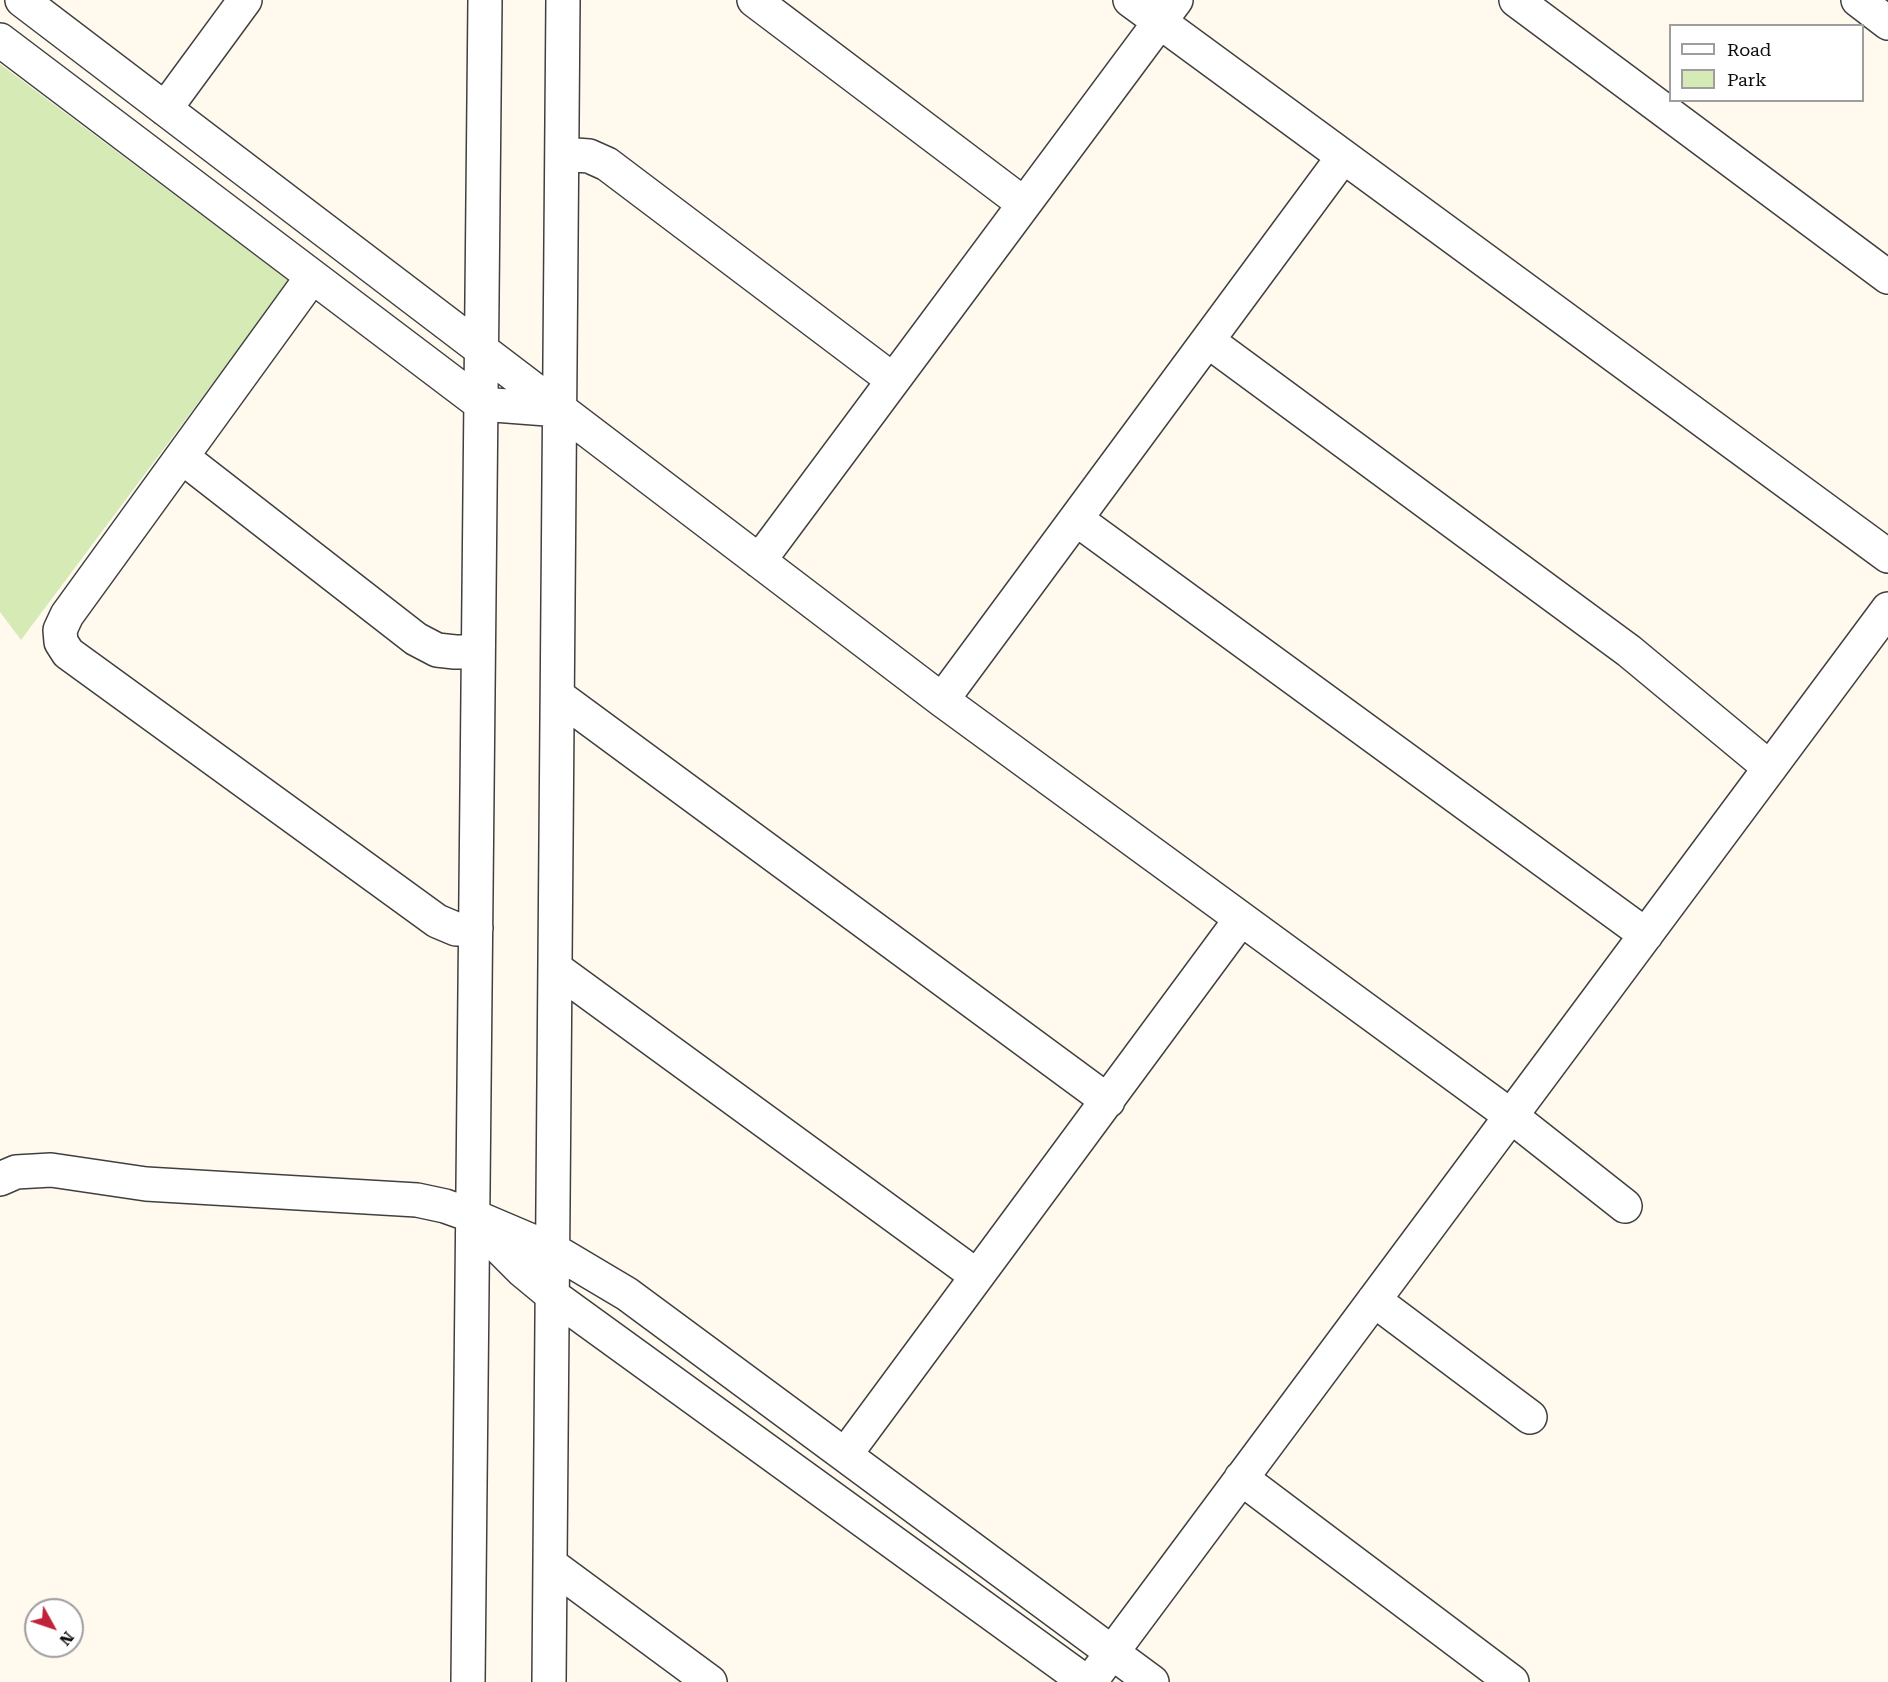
<!DOCTYPE html>
<style>
body{margin:0}
#map{position:relative;width:1888px;height:1682px;overflow:hidden;background:#fffaed;font-family:"Roboto Serif",serif}
canvas{display:block}
.legend{position:absolute;left:1669px;top:24px;width:195px;height:78px;box-sizing:border-box;background:#fff;border:2px solid #9e9e9e;margin:0;padding:8px 10px;list-style:none;font-size:18px;color:#0d0d0d}
.legend li{display:flex;align-items:center;gap:12px;height:30px}
.legend b{width:30px;border:2px solid #9e9e9e}
.north{position:absolute;left:24px;top:1598px;width:60px;height:60px;box-sizing:border-box;background:#fff;border:2px solid #9e9e9e;border-radius:50%;rotate:130deg;font-size:16px;font-weight:700;line-height:24px;text-align:center;color:#0d0d0d}
.north::after{content:'';display:block;margin:auto;width:21px;height:27px;background:#c12139;clip-path:polygon(50% 0,100% 100%,50% 72%,0 100%)}
</style>
<div id="map">
<canvas width="1888" height="1682"></canvas>
<ul class="legend">
<li><b style="height:8px;background:#fff"></b>Road</li>
<li><b style="height:16px;background:#d6eab6"></b>Park</li>
</ul>
<div class="north">N</div>
</div>
<script>
const ctx = document.querySelector('canvas').getContext('2d');
ctx.lineJoin = 'round';
function paint(path, color) {
  ctx.fillStyle = color;
  ctx.fill(path, 'evenodd');
}
function poly(rows) {
  const path = new Path2D();
  for (const r of rows) {
    path.moveTo(r[0], r[1]);
    for (let i = 2; i < r.length; i += 2) path.lineTo(r[i], r[i + 1]);
  }
  return path;
}
function strokePath(path, color, width, dash) {
  ctx.strokeStyle = color;
  ctx.lineWidth = width;
  ctx.lineCap = dash ? 'butt' : 'round';
  ctx.setLineDash(dash || []);
  ctx.stroke(path);
}
paint(poly([
 [0,64,289,281,21,640,0,612]
]), '#d6eab6');
const minor = poly([
 [22,0,942,700,1511,1116,1625,1206],
 [754,0,1024,204],
 [1130,0,1888,556],
 [1516,0,1888,277],
 [1858,0,1888,23],
 [0,40,481,404,560,410],
 [165,109,245,0],
 [562,154,589,156,607,164,893,380],
 [312,277,67,615,60,630,61,642,68,653,437,921,456,929,476,928],
 [1208,341,1629,651,1770,768],
 [182,457,416,639,437,650,455,652,478,652],
 [1076,519,1646,935],
 [759,561,1176,0],
 [558,696,1108,1101],
 [942,700,1343,157],
 [555,968,977,1276],
 [0,1179,16,1172,51,1170,146,1184,417,1200,445,1206,473,1216,553,1250,627,1294,1152,1682],
 [478,1222,498,1246,523,1271,552,1295,1086,1682],
 [1374,1300,1530,1417],
 [845,1455,1241,919],
 [1241,1478,1512,1682],
 [550,1564,710,1682],
 [468,1682,485,0],
 [549,1682,563,0],
 [1090,1682,1888,609]
]);
strokePath(minor, '#404040', 36);
strokePath(minor, '#fff', 33);
</script>
